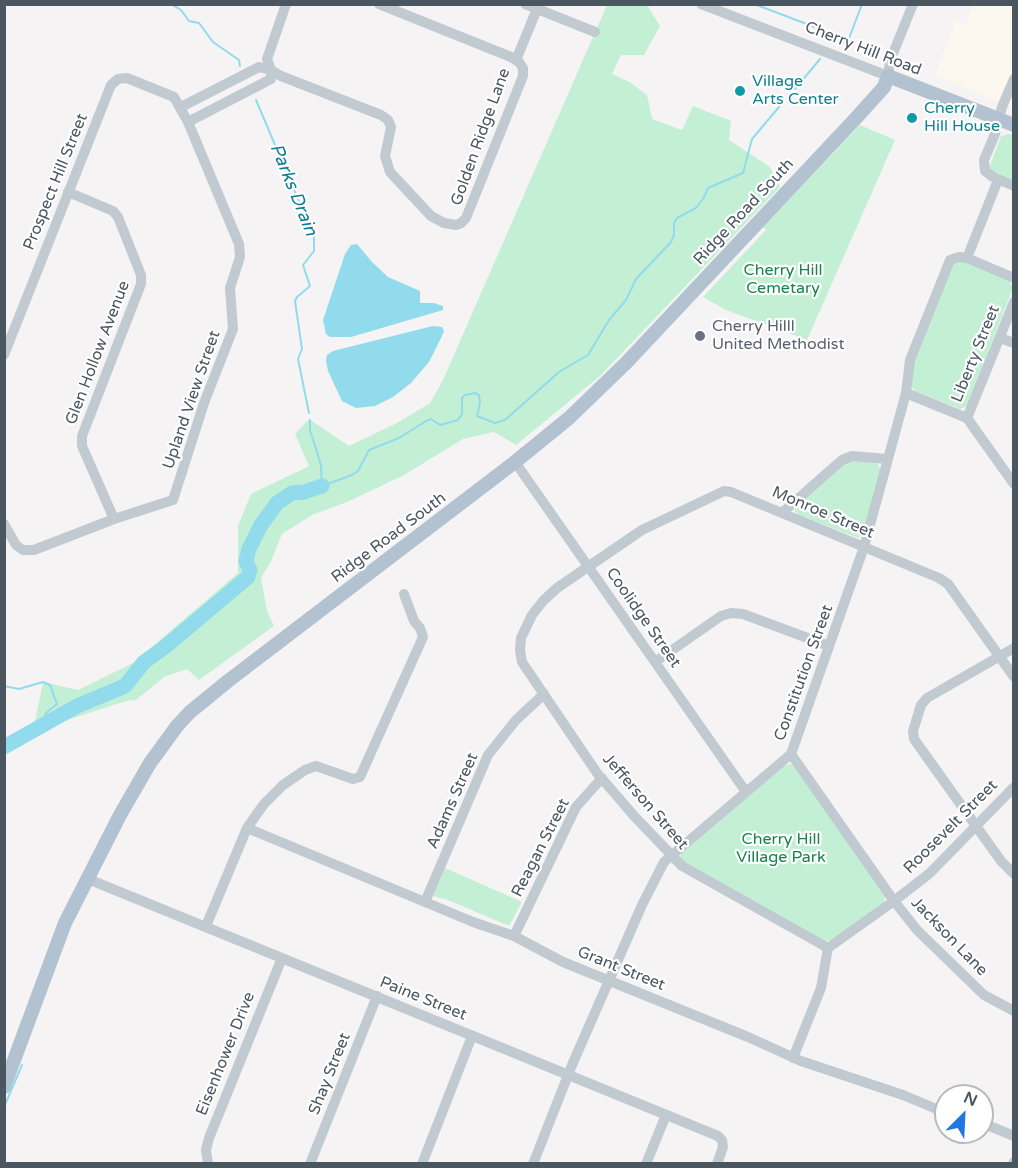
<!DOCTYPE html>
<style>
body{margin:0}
#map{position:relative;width:1018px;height:1168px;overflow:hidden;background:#f5f3f3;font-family:"Varela Round",sans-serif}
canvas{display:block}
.frame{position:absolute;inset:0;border:6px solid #4a5660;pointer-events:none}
.north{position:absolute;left:934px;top:1084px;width:60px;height:60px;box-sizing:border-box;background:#fff;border:2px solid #b7bbbf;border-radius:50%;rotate:24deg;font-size:16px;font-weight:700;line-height:24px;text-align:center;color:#4a5660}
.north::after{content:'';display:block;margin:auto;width:21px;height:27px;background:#1e78e4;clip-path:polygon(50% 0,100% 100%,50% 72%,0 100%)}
</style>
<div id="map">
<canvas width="1018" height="1168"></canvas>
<div class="frame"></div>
<div class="north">N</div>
</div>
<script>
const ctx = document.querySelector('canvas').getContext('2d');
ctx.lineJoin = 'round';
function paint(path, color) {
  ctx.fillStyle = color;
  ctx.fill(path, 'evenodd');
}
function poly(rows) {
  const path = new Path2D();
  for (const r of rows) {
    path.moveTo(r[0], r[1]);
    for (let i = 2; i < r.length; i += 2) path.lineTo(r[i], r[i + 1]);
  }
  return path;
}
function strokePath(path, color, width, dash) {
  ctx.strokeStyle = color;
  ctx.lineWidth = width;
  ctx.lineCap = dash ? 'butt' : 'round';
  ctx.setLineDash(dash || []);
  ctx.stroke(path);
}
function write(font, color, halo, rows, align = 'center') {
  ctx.font = font + ' "Varela Round",sans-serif';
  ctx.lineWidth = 4.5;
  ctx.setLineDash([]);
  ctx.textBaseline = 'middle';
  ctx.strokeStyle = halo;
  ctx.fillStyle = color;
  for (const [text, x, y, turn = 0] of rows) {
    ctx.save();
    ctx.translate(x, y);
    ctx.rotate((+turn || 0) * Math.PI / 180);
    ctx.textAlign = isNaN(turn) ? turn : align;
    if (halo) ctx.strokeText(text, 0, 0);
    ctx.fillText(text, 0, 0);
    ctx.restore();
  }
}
paint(poly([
 [973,5,1013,5,1013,109,935,74,956,21,966,24]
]), '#fdf8ef');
paint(poly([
 [607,5,647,5,660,26,644,55,621,55,612,74,631,83,647,95,652,119,682,130,693,106,731,121,729,140,770,167,780,187,600,376,516,445,494,432,463,439,404,475,347,502,312,515,282,534,271,561,261,578,267,611,274,626,199,680,187,669,164,677,136,700,126,701,33,731,43,682,78,690,133,663,238,573,238,526,251,494,309,466,295,434,309,419,349,446,397,423,430,403,443,380],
 [860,125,895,140,807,340,726,310,703,297,766,230,763,227],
 [1010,134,1013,135,1013,181,991,172,989,168,1001,136],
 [960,260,1009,280,1013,288,967,406,960,409,915,391,911,386,914,361,952,264],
 [846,461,877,462,881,471,864,532,858,538,799,515,795,511,795,506],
 [791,764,793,765,886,896,883,905,831,940,824,941,684,863,680,857,681,854,784,766],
 [445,868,522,902,509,926,448,900,433,896]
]), '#c3f0d4');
paint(poly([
 [357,244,372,262,388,277,420,291,420,303,434,303,443,306,443,310,351,337,330,337,326,334,323,320,345,254,351,245],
 [433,326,442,327,444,331,441,338,429,362,411,383,393,397,375,406,356,408,342,401,328,371,326,360,327,355,333,351]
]), '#91dbec');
strokePath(poly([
 [171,4,181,10,189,21,199,23,213,42,239,60,240,66],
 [754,4,820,29,834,40,845,43,848,41,862,4],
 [795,89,820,59],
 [256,100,314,237,314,251,303,265,310,286,297,297,295,301,302,349,298,359,309,413],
 [310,420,310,430,321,465,322,486,352,475,358,471,369,450,399,438,426,421,431,419,440,425,458,420,462,414,462,398,465,395,475,393,479,395,480,403,477,416,495,423,505,420,559,372,588,355,609,320,626,300,636,279,671,242,674,235,674,223,677,218,696,208,703,199,708,188,743,173,752,139,784,101],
 [4,686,19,689,43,682,50,685,57,704,46,713,45,719,47,722],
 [4,1107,22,1065]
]), '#91dbec', 2);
strokePath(poly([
 [4,747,77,706,125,686,144,662,165,647,248,577,250,570,246,561,249,549,261,525,277,503,292,493,304,492,322,486]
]), '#91dbec', 15);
strokePath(poly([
 [525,4,595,32],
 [701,4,888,76,890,61,913,4],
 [516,60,537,9],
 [1014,79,1002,107,995,134,984,160,985,171,993,177,1014,186],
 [181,107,259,67,271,70,281,76,381,115,388,120,391,127,385,156,390,172,431,216,444,223,456,225,461,223,466,218,523,76,523,68,519,62,511,57,379,4],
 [188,122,271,79,271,70,267,59,286,4],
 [68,192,113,211,118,217,141,275,141,284,82,436,82,446,114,519],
 [967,258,1014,278],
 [1000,338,1014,343],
 [4,355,111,85,118,79,127,78,174,97,188,122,239,244,240,257,230,288,233,329,204,403,173,500,114,519,34,550,23,550,16,545,4,524],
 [906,393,967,418,1014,484],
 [967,418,1014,302],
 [515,462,746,792],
 [783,512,842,460,852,456,887,459],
 [404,594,414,621,420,628,423,637,360,777,353,779,316,766,305,770,283,785,264,804,247,828,473,922,514,936,563,962,748,1037,801,1061,903,1095,946,1113],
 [1014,648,927,698,921,705,913,731,914,739,1001,861,1014,874],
 [655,662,721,616,731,613,743,614,829,646],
 [791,754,894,901,917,930,984,995,1014,1011],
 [88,879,718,1136,722,1140,723,1147,717,1164],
 [425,902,488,755,516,720,544,694],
 [206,926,247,828],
 [514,936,576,807,602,778],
 [828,948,682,866,635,817,597,773,522,662,520,650,521,638,532,615,543,601,557,588,642,530,724,491,731,492,939,578,948,584,1014,677],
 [793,1058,821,988,828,948,894,901,930,873,1014,787],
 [982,1123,1014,1136],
 [208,1164,206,1150,209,1138,282,958],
 [310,1164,377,996],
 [422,1164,472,1036],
 [533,1164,572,1065,642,905,664,862,791,754,864,547,906,393,910,360,950,260,959,257,967,258,998,180],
 [646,1164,666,1115],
 [1013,1164,1014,1162]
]), '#c1cad1', 10);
strokePath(poly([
 [4,1087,65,923,120,815,150,763,177,726,190,712,228,681,515,462,569,418,626,363,857,117,884,87,888,76,1014,125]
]), '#b3c2d0', 14);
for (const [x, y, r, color] of [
 [740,91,6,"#0f9aa8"],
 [912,118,6,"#0f9aa8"],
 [700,336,6,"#6b7280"]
]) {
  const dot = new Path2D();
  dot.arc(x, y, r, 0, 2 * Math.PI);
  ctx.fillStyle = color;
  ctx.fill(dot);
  strokePath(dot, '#fff', 2);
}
write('16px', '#4a5660', '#fff', [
 ["Cherry Hill Road",863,49,21],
 ["Golden Ridge Lane",481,137,-70],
 ["Prospect Hill Street",56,182,-68],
 ["Ridge Road South",744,212,-47],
 ["Glen Hollow Avenue",98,353,-69],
 ["Liberty Street",976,354,-68],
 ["Upland View Street",192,400,-71],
 ["Monroe Street",823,513,23],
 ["Ridge Road South",389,538,-37],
 ["Coolidge Street",643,618,55],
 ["Constitution Street",804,673,-70],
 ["Adams Street",453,801,-66],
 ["Jefferson Street",645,802,49],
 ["Roosevelt Street",951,827,-45],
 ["Reagan Street",541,848,-63],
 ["Jackson Lane",949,937,46],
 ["Grant Street",621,969,22],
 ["Paine Street",423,999,22],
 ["Eisenhower Drive",226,1054,-68],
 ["Shay Street",330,1074,-68]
]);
write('16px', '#0d838f', '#fff', [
 ["Village",752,82],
 ["Arts Center",752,100],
 ["Cherry",924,109],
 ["Hill House",924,127]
], 'left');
write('16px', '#19834c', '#fff', [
 ["Cherry Hill",783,271],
 ["Cemetary",783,289],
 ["Cherry Hill",781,840],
 ["Village Park",781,858]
]);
write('16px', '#5b616d', '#fff', [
 ["Cherry Hilll",712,327],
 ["United Methodist",712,345]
], 'left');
write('italic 18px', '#0f7d97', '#fff', [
 ["Parks Drain",293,190,68]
]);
</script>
